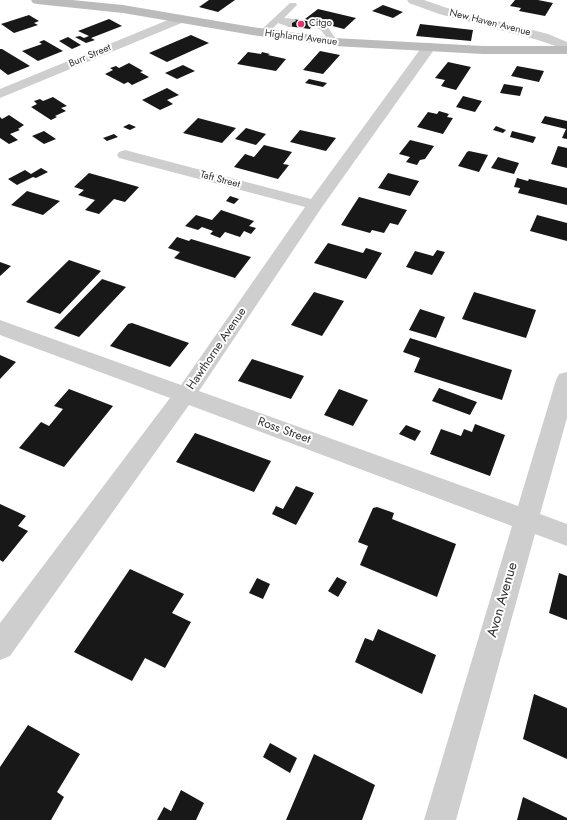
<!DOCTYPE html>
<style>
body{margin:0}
canvas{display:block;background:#fff}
</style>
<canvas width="567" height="820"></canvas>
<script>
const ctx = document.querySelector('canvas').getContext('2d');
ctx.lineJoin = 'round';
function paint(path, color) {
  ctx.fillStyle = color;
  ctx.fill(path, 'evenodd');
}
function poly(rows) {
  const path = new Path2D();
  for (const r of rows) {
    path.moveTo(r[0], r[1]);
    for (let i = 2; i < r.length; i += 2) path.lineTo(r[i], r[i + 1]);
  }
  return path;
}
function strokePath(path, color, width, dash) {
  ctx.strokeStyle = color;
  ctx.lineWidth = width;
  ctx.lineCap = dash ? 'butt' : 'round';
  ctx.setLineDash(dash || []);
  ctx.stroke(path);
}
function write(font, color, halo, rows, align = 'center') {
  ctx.font = font + ' Jost,sans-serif';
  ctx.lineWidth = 4;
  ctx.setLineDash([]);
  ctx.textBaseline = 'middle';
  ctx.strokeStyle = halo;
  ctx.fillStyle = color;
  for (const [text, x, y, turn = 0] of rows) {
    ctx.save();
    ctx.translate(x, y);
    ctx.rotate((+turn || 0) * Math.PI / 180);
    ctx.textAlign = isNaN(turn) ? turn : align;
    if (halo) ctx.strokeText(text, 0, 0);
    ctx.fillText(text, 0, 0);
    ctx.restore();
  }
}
paint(poly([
 [209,0,235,0,218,12,199,7],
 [515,0,538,0,553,3,545,16,519,11,521,8,510,6],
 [383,5,403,12,393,18,372,11],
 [318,9,356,18,344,29,305,19],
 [29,15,39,21,34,23,38,25,14,33,1,24],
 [109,19,122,26,91,38,95,40,86,43,75,37,80,36,84,38,89,36,78,31],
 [292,19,314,22,310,29,287,26],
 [420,24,473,30,471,41,416,36],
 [191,35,209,43,167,62,149,53],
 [68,37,81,45,72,49,59,41],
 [44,40,63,51,38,61,22,51,42,44,39,42],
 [0,49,2,49,30,66,8,75,0,69],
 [320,51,340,55,323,74,303,70],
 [248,52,261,54,262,52,270,54,268,55,286,59,276,71,237,64],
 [448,62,471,67,456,90,441,86,445,80,435,78],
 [129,63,143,71,140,72,149,77,132,85,128,82,124,84,105,74,113,70,110,68,116,66,119,68],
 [183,65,195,71,177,79,165,73],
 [517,66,544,71,539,82,511,76],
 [309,79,327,83,323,87,305,83],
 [504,84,523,87,520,96,500,93],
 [167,88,179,95,167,100,173,104,160,110,142,100],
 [463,96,482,101,475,112,456,107],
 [53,97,67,106,61,108,66,111,55,116,57,117,51,120,31,107,37,104,34,101,40,99,43,101],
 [439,111,449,114,447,117,453,118,443,134,417,127,428,112,437,114],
 [9,115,24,125,18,129,20,130,10,134,18,140,9,144,0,138,0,117,2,119],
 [545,116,567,121,567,139,562,138,566,129,541,123],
 [198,118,236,128,222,143,183,133],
 [129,124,136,127,130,130,123,127],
 [496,126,506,130,503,133,493,130],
 [246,128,266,134,256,145,235,139],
 [300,130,336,138,326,151,290,142],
 [44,131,56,139,44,144,32,136],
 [512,131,536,137,533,143,510,137],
 [114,134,118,137,107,141,103,138],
 [410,140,434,146,425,159,420,160,417,165,406,162,410,157,399,154],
 [264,145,292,152,283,164,289,165,278,179,234,167,245,154,254,157],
 [558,146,567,148,567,168,551,164],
 [469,151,488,155,479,172,458,166,467,152],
 [498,157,519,163,514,174,491,168],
 [41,168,48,172,36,178,33,177,17,185,8,179,25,170,31,174],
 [89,173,139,187,125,202,114,199,99,214,85,210,95,200,78,195,84,190,74,187],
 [388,173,419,181,410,196,378,188],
 [517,178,528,181,529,179,567,188,567,205,518,193,520,188,514,187],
 [27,191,60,201,43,215,11,205],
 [230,196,239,199,234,204,226,201],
 [359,197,407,210,398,225,390,223,384,233,372,230,370,233,341,225],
 [221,210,254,221,249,226,256,228,251,234,244,231,240,237,225,232,220,238,210,234,213,231,202,227,198,230,185,226,196,215,212,220],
 [537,215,567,223,567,241,530,231],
 [177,237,189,241,191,239,251,257,235,278,174,258,180,252,168,248],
 [328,243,363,253,366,248,382,253,366,279,314,263],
 [437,250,445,252,432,275,406,267,415,251,433,256],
 [69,260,101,271,60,314,26,302],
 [0,262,11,266,0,276],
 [102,279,126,287,79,337,54,328],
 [314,292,344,301,322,336,291,325],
 [474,292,536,310,526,338,462,319],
 [420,309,445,317,436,338,409,330],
 [132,323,189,343,170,367,110,346,128,324],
 [410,338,512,370,502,400,414,372,420,358,403,352],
 [0,355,16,362,0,379],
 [252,359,304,376,291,399,238,381],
 [439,388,477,402,470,415,432,401],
 [69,389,113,406,64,467,19,448,41,422,49,426,63,409,54,406],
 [339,389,368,400,353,426,324,415],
 [475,424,505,435,490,476,430,454,441,429,461,436,464,429,472,432],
 [406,425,421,431,415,441,399,434],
 [195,433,271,461,254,492,176,462],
 [296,486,314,493,296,525,272,514,276,506,283,509],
 [0,504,26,516,18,526,28,531,3,562,0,560],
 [377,507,394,513,392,519,456,544,437,597,360,565,368,546,358,542,373,508],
 [130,569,184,594,172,613,191,622,165,668,145,658,132,681,74,652],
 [559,573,567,576,567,620,549,613],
 [337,577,347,582,338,597,328,591],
 [257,578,270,584,263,599,249,593],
 [378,629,436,655,422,694,355,662,365,638,373,641],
 [534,694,567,708,567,759,523,739],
 [28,725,80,754,57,792,64,797,51,820,0,820,0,767],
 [270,743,297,758,290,773,263,757],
 [314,754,375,785,362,820,286,820],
 [181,790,204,803,196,820,157,820,164,807,171,811],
 [523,797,567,818,567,820,517,820]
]), '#181818');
paint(poly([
 [290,3,296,3,297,5,284,18,295,19,296,21,292,23,292,27,289,27,278,23,266,35,260,35,260,31,290,3],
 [313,22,319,22,327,26,338,42,337,44,331,44,321,30,313,26,313,22]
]), '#cecece');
paint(poly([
 [407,0,424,0,447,8,548,34,567,42,567,50,538,40,439,14,409,3,407,0],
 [180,15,184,16,186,19,184,22,0,98,0,89,180,15],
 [429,43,434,44,436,47,322,207,199,391,518,506,556,380,559,374,567,372,567,418,540,514,567,524,567,546,535,534,456,820,424,820,512,526,189,405,10,656,0,660,0,623,170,398,0,335,0,320,181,385,305,207,119,158,117,155,119,152,125,150,311,199,424,44,429,43]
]), '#cecece');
paint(poly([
 [31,0,72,0,123,5,252,27,334,38,483,46,567,46,567,54,483,54,334,46,252,35,123,13,37,4,33,3,31,0]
]), '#bbb');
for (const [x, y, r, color] of [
 [301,24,4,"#eb3070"]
]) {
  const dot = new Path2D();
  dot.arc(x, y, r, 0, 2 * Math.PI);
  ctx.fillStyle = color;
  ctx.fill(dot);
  strokePath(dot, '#fff', 1.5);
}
write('10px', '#313131', '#fff', [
 ["New Haven Avenue",490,23,14],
 ["Highland Avenue",301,38,7],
 ["Burr Street",90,56,-23],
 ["Taft Street",220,180,15]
]);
write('10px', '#313131', '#fff', [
 ["Citgo",309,24]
], 'left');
write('12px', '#313131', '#fff', [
 ["Hawthorne Avenue",217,349,-56],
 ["Ross Street",284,431,20]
]);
write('14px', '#313131', '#fff', [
 ["Avon Avenue",503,600,-74]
]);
</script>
